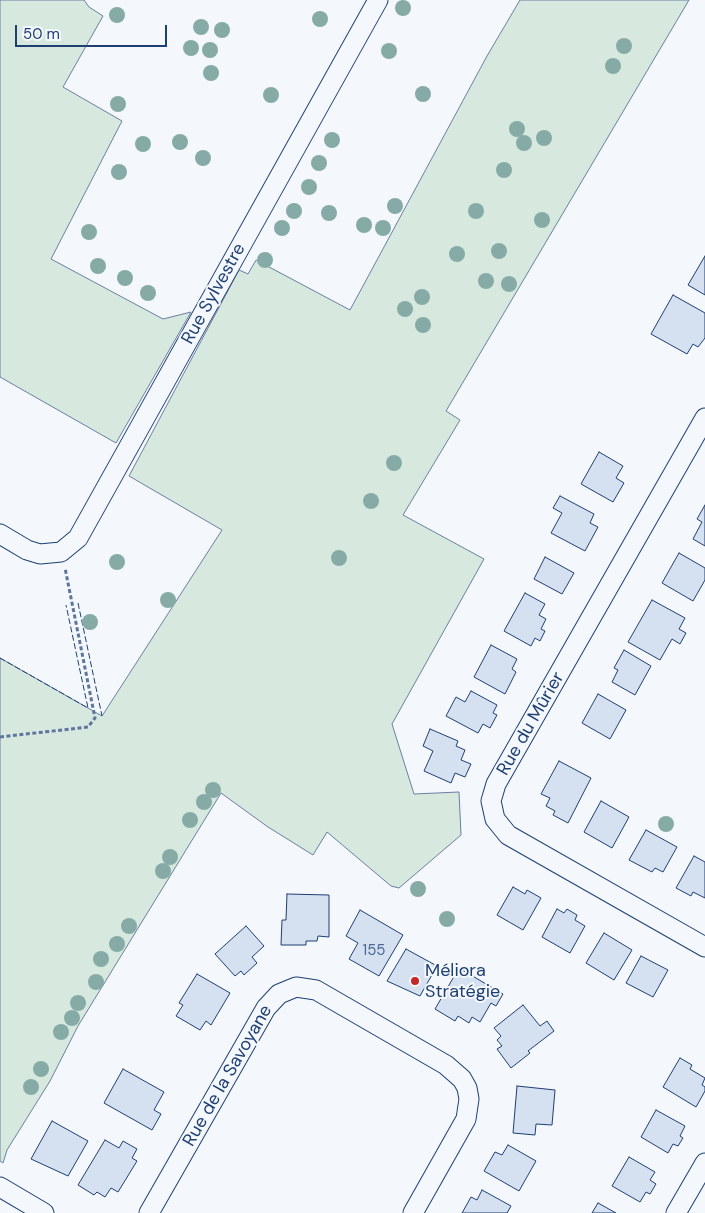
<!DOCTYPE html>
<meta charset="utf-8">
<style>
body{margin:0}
#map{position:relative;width:705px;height:1213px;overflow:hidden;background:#f4f7fb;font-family:"DM Sans",sans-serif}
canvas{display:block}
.scale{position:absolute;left:15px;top:25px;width:152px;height:22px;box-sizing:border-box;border:2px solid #1d3f73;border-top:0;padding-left:6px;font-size:15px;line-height:18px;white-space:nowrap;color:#1d3f73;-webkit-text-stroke:4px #f4f7fb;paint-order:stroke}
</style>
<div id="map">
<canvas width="705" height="1213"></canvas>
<div class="scale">50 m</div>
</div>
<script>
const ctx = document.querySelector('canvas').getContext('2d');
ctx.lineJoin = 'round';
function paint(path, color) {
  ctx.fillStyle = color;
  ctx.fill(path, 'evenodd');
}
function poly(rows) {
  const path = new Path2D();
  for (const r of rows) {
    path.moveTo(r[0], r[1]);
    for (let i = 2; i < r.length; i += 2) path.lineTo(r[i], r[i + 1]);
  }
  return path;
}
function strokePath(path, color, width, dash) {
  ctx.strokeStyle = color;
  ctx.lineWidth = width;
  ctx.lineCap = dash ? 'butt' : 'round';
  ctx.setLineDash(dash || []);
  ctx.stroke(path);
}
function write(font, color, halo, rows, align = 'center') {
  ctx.font = font + ' "DM Sans",sans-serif';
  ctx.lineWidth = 4;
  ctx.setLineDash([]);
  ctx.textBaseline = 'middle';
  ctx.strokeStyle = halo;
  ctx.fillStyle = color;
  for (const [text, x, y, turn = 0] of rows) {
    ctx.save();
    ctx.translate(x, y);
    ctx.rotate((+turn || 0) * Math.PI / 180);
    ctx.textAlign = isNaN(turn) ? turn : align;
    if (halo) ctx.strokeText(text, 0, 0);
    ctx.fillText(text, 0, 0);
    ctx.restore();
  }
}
const green = poly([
 [0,0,84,0,89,7,103,16,63,87,122,121,51,259,163,319,191,312,116,443,0,377,0,0],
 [520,0,689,0,446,411,460,420,403,515,484,559,392,724,414,794,459,792,461,835,399,888,391,886,327,832,313,855,268,827,221,793,78,1026,50,1081,7,1150,3,1163,0,1161,0,658,102,716,222,530,129,476,239,270,248,274,256,260,350,310,487,56,520,0]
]);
paint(green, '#d7e8df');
strokePath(green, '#687fa3', 1);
const building = poly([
 [705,256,705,295,688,285,705,256],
 [673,295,705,313,705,338,698,347,693,344,687,354,651,334,673,295],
 [599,452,623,466,616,478,624,483,613,502,581,484,599,452],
 [560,496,594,514,590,523,598,527,585,551,551,533,562,513,553,508,560,496],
 [705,505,705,546,693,539,702,522,697,519,705,505],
 [679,553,705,568,705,580,693,601,662,583,679,553],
 [545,557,574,573,562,594,534,579,545,557],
 [525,593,545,604,539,615,546,619,541,629,545,631,540,641,535,638,531,646,504,631,525,593],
 [652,600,685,618,679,629,686,633,680,644,672,639,660,660,628,642,652,600],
 [491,645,517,659,512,669,516,672,505,694,474,677,491,645],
 [624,650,651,666,635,695,612,682,618,670,614,668,624,650],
 [471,691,497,705,493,713,497,715,490,728,483,724,478,733,446,716,456,697,465,702,471,691],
 [598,694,626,710,610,739,582,723,598,694],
 [430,729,458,741,456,746,465,750,461,760,471,764,465,777,455,773,451,783,424,771,433,751,423,746,430,729],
 [559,761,591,778,568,823,553,815,555,811,546,806,550,798,541,794,559,761],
 [601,801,629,817,612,848,584,832,601,801],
 [646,830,677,847,663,872,655,868,652,872,629,860,646,830],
 [694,856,705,862,705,898,693,892,691,896,676,888,694,856],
 [513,887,525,894,527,890,541,898,523,930,497,915,513,887],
 [287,894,329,895,329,937,318,936,317,941,306,941,306,945,281,945,282,920,286,920,287,894],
 [557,909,564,913,567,909,577,915,575,920,585,926,570,953,542,937,557,909],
 [360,910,403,935,379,976,349,959,358,943,346,936,360,910],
 [246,926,264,946,252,957,257,963,244,975,241,971,235,976,215,954,246,926],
 [604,933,632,950,614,980,586,963,604,933],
 [406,949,437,966,420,996,387,981,406,949],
 [641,956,668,970,653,997,626,983,641,956],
 [459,968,503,994,496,1006,491,1003,480,1022,472,1017,469,1023,458,1016,455,1021,435,1009,459,968],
 [197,974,230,993,211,1025,206,1021,200,1030,176,1016,183,1005,179,1003,197,974],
 [523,1005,540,1026,547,1021,554,1031,528,1051,530,1053,511,1068,497,1049,502,1046,497,1040,501,1036,494,1028,523,1005],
 [680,1058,692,1065,690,1069,705,1078,702,1085,705,1087,705,1091,696,1107,663,1087,680,1058],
 [123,1069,164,1092,154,1110,161,1114,152,1130,104,1103,123,1069],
 [517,1086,555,1090,552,1125,536,1124,535,1135,513,1133,517,1086],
 [656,1110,685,1126,680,1136,683,1138,678,1146,673,1144,668,1153,641,1137,656,1110],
 [52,1121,88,1141,68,1176,31,1159,52,1121],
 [105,1140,119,1148,123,1141,137,1149,132,1158,137,1161,118,1192,111,1188,105,1197,97,1192,94,1195,78,1185,105,1140],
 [508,1145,536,1161,519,1191,484,1171,495,1152,502,1155,508,1145],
 [629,1157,655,1172,650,1180,656,1184,650,1194,646,1192,640,1202,612,1186,629,1157],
 [482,1190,511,1206,507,1213,462,1213,471,1197,477,1200,482,1190],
 [598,1203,616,1213,592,1213,598,1203]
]);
paint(building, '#d5e0f0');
strokePath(building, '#1d3f73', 1);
const minor = poly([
 [705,418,496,784,491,801,495,819,508,835,705,947],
 [0,534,27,550,40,554,61,552,78,538,378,0],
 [0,1187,44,1213],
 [149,1213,266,1008,279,994,296,987,316,990,446,1065,462,1079,467,1088,469,1099,466,1119,413,1213],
 [676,1213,705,1163]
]);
strokePath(minor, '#1d3f73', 21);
strokePath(poly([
 [0,737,88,727,95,718,65,568]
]), '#5e769c', 3, [4, 2.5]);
strokePath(minor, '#f4f7fb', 19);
strokePath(poly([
 [78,603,102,716],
 [0,658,88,708,66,605]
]), '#1d3f73', 1, [6, 2.5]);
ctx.fillStyle = '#86aba6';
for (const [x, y] of [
 [403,8],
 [117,15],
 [320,19],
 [201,27],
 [222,30],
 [624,46],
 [191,48],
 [210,50],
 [389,51],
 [613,66],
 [211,73],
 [423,94],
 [271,95],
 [118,104],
 [517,129],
 [544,138],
 [332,140],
 [180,142],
 [524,143],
 [143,144],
 [203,158],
 [319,163],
 [504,170],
 [119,172],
 [309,187],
 [395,206],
 [294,211],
 [476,211],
 [329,213],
 [542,220],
 [364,225],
 [282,228],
 [383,228],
 [89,232],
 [499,251],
 [457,254],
 [265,260],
 [98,266],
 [125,278],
 [486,281],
 [509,284],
 [148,293],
 [422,297],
 [405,309],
 [423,325],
 [394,463],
 [371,501],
 [339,558],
 [117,562],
 [168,600],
 [90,622],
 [213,790],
 [204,802],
 [190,820],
 [666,824],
 [170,857],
 [163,871],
 [418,889],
 [447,919],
 [129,926],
 [117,944],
 [101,959],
 [96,982],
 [78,1003],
 [72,1018],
 [61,1032],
 [41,1069],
 [31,1087]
]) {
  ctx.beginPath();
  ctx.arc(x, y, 8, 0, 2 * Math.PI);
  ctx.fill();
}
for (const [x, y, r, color] of [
 [415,981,5,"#c62828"]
]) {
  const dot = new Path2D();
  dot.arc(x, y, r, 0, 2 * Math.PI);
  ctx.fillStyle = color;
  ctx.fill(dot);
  strokePath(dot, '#f4f7fb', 2);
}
write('15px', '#4b6792', null, [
 ["155",374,951]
]);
write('18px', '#1d3f73', '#f4f7fb', [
 ["Rue Sylvestre",214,294,-61],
 ["Rue du Mûrier",531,724,-60],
 ["Rue de la Savoyane",228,1076,-60]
]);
write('18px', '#1d3f73', '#f4f7fb', [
 ["Méliora",425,971],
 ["Stratégie",425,992]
], 'left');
</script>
